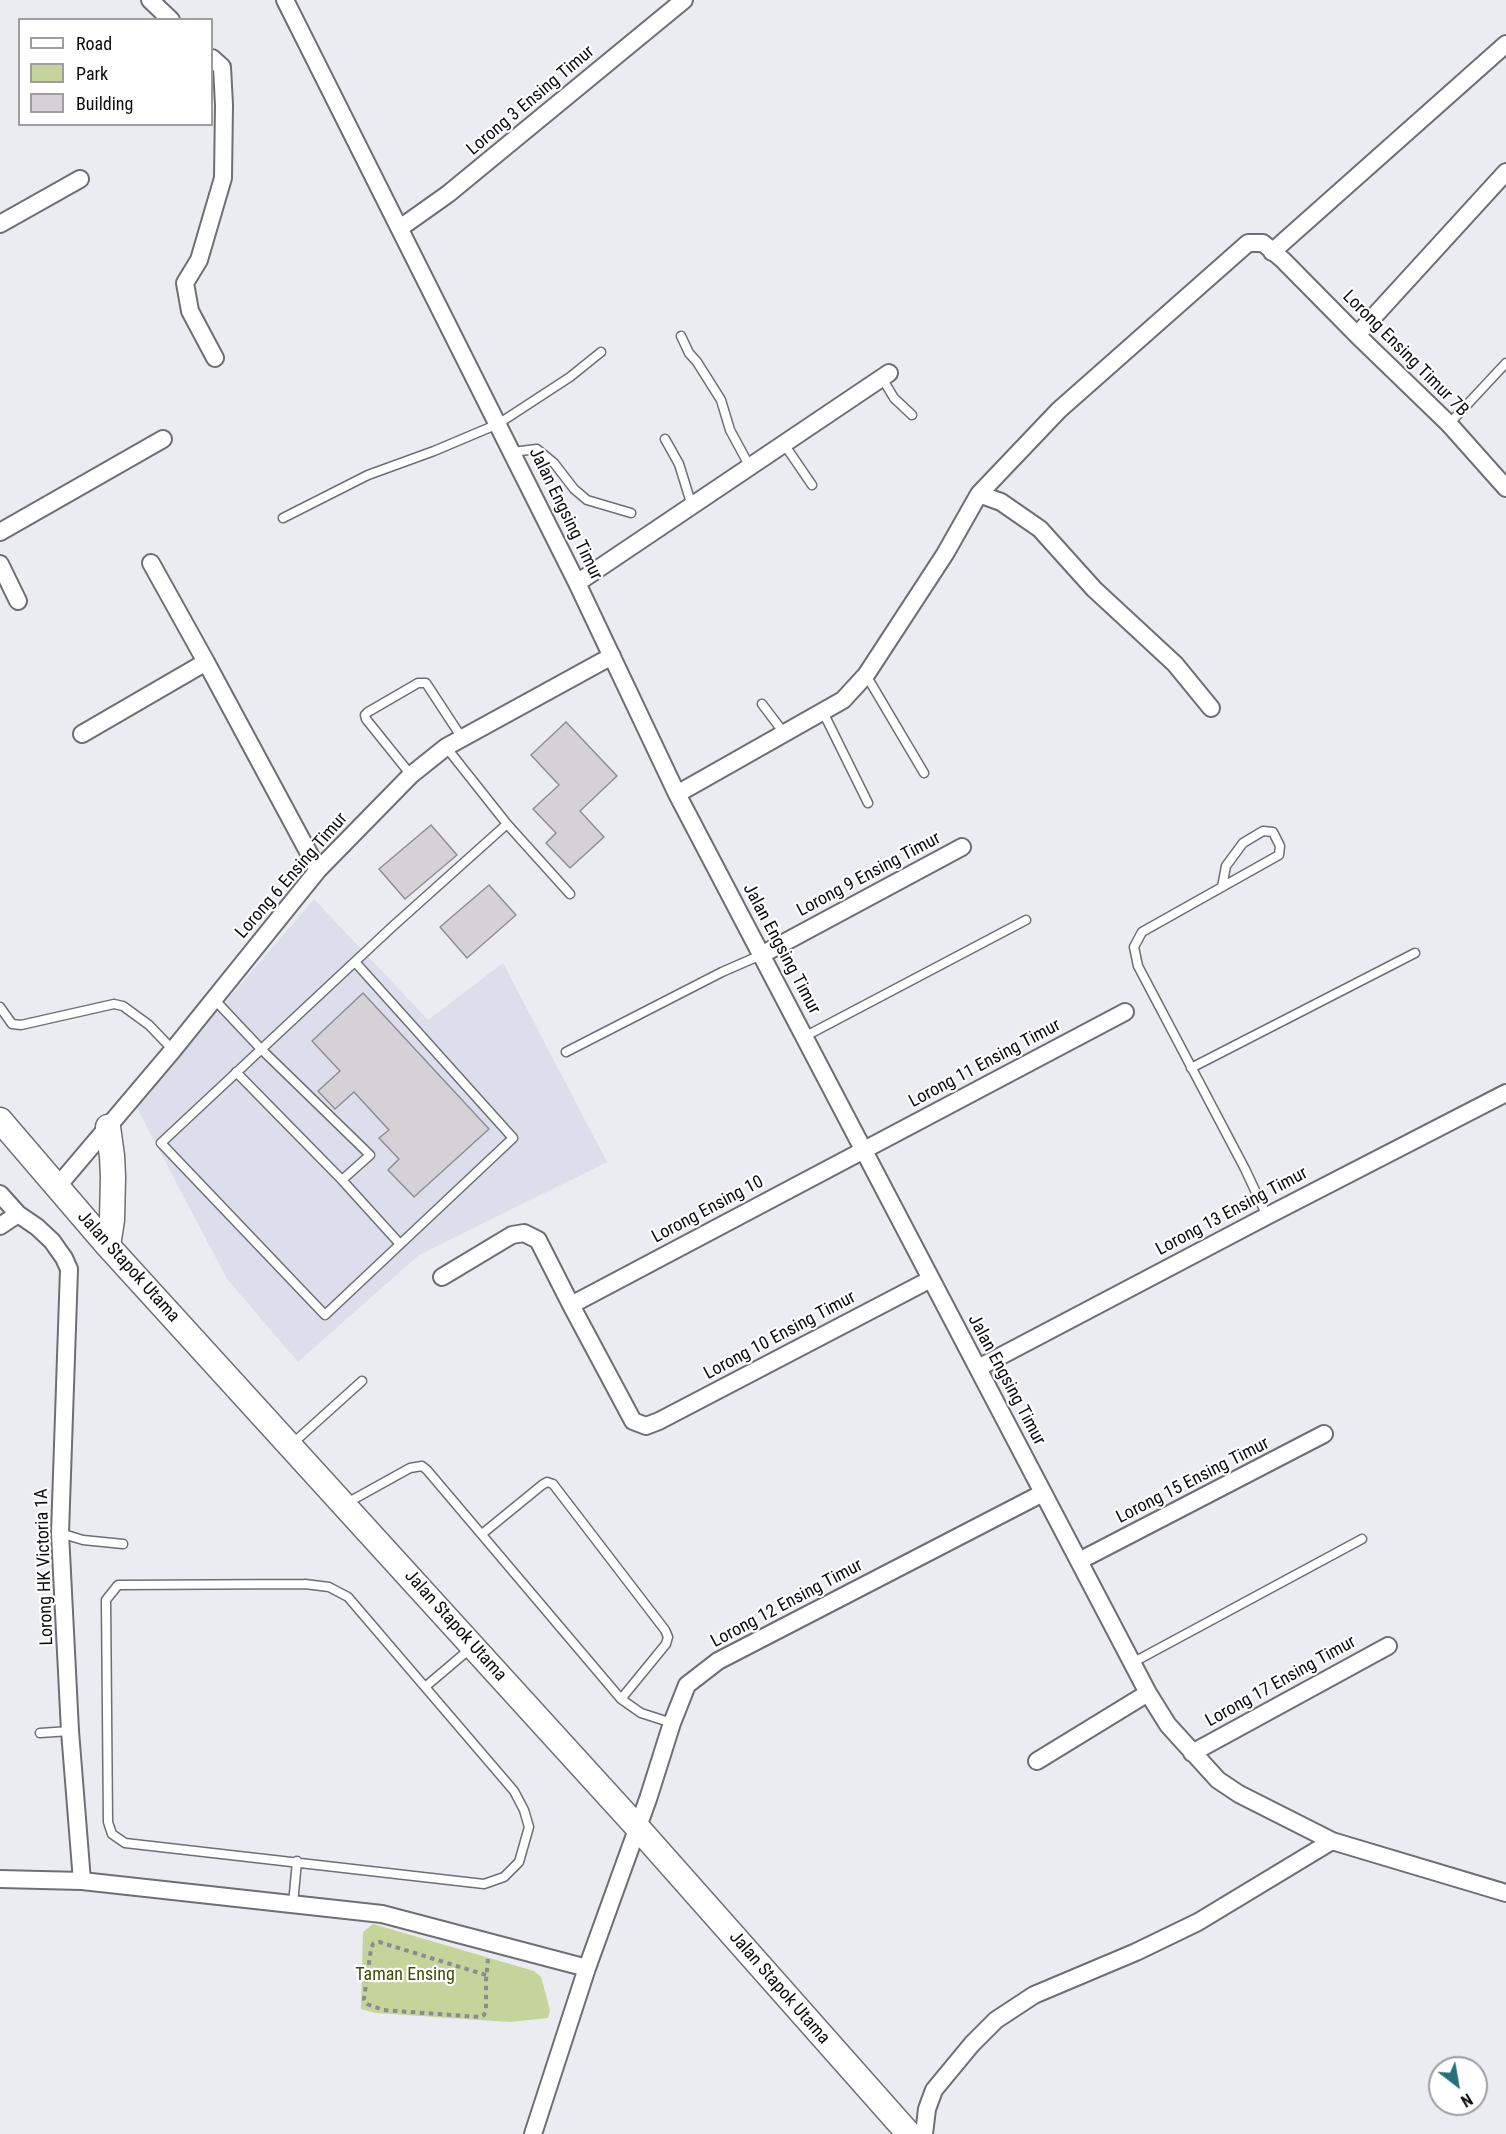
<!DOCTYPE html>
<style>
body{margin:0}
#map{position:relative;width:1506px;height:2134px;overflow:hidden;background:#eaecf2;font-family:"Roboto Condensed",sans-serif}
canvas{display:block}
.legend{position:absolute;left:18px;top:18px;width:195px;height:108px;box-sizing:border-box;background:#fff;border:2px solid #9e9e9f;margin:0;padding:8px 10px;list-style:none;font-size:18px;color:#0c0c0e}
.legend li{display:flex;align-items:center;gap:12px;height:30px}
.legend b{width:30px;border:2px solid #9e9e9f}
.north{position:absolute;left:1428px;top:2056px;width:60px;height:60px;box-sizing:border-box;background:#fff;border:2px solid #9e9e9f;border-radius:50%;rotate:149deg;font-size:16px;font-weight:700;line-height:24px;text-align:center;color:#0c0c0e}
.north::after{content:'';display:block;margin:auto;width:21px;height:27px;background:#267078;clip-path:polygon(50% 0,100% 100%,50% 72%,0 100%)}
</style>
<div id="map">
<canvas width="1506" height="2134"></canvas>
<ul class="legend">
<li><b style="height:8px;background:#fff"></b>Road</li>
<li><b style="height:16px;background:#c4d49b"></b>Park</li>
<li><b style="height:16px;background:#d4d1d7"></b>Building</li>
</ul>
<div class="north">N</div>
</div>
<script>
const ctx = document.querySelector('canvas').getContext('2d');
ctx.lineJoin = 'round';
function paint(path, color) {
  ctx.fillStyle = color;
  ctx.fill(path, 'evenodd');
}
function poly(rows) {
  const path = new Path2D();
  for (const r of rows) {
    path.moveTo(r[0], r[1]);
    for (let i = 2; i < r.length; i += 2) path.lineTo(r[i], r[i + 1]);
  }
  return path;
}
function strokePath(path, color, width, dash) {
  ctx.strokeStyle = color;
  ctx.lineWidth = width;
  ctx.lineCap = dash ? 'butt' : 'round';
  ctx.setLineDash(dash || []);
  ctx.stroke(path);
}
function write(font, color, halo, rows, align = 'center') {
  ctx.font = font + ' "Roboto Condensed",sans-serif';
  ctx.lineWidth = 4.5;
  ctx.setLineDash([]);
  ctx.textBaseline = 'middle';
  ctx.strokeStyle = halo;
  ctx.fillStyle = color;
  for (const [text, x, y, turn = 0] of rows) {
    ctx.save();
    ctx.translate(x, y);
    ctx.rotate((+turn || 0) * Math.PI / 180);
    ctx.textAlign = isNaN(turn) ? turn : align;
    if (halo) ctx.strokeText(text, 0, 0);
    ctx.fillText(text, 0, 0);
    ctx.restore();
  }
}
paint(poly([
 [314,899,428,1020,503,963,607,1162,419,1255,298,1362,227,1279,136,1106]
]), '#dcdfeb');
paint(poly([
 [373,1924,534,1971,541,1977,550,2010,548,2018,510,2022,376,2013,361,2009,363,1932]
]), '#c4d49b');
const building = poly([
 [566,722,617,776,580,811,604,837,570,868,546,843,556,833,533,809,559,785,531,755,566,722],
 [431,825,457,855,405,899,379,869,431,825],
 [489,885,516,915,467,958,440,927,489,885],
 [363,993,489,1129,414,1197,388,1170,399,1159,379,1138,389,1130,354,1092,335,1109,318,1091,340,1071,312,1041,363,993]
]);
paint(building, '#d4d1d7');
strokePath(building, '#908e93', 1.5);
const lane = poly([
 [681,336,689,353,697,362,721,400,730,430,750,467],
 [882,378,894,398,912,415],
 [1449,424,1506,363],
 [665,439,679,464,692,506],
 [784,444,812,485],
 [512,452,537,449,554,463,574,489,587,500,631,513],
 [283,518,368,475,434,451,498,424,570,377,601,352],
 [866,675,924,773],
 [762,704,784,733],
 [823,712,868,803],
 [446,747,507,824,570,894],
 [411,775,366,719,365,715,368,712,418,683,426,683,462,738],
 [1222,887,1226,866,1243,843,1263,831,1273,832,1280,846,1279,855,1222,887,1142,932,1134,947,1138,966,1245,1169,1267,1216],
 [355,962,513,1138,325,1315,161,1143,392,927,507,824],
 [213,998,261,1049,370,1155,342,1180],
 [0,1007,12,1024,21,1025,114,1004,123,1006,149,1025,173,1050],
 [804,1037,1026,920],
 [566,1052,722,972,761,955],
 [1191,1068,1415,953],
 [236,1072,342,1180,400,1244],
 [292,1444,362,1381],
 [345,1504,410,1468,422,1466,427,1470,621,1699,641,1713,672,1723],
 [60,1533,83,1540,123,1544],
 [482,1534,542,1485,547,1482,553,1484,665,1630,668,1637,666,1644,621,1699],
 [305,1584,329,1587,348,1597,514,1791,524,1810,529,1827,519,1862,504,1877,484,1884,125,1843,112,1834,108,1822,106,1600,118,1585,305,1584],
 [1132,1663,1362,1539],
 [425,1687,471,1648],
 [40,1733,70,1731],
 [293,1904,297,1861]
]);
const street = poly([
 [150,0,171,20],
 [285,0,577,583,677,794,1148,1693,1168,1725,1218,1780,1239,1794,1332,1841,1506,1893],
 [212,58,222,67,224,105,223,178,199,260,185,283,190,311,215,358],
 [0,224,80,179],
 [400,228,448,194,684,0],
 [1272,252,1506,44],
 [1357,335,1506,172],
 [979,494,1059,410,1248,243,1263,243,1283,260,1357,335,1449,424,1506,488],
 [0,532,163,439],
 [151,563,206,662],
 [0,564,18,601],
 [577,583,889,373],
 [82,734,206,662,318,870],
 [677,794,843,700,866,675,945,554,979,494,1001,502,1040,529,1094,589,1175,664,1211,708],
 [761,955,962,847],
 [57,1187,173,1050,318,870,411,775,446,747,612,656],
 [0,1194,18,1214],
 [0,1226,18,1214,37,1227,52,1241,64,1258,69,1269,60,1533,70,1731,82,1881],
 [442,1277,512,1235,524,1233,538,1240,571,1305,633,1421,646,1426,659,1421,931,1279],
 [571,1305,1125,1012],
 [978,1368,1267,1216,1506,1093],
 [1079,1561,1324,1434],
 [1192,1753,1388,1646],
 [1037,1761,1148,1693],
 [0,1879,82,1881,382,1914,587,1968,648,1799,672,1723,687,1685,718,1661,1043,1493],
 [533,2134,587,1968],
 [924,2134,927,2109,934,2090,972,2044,996,2020,1034,1995,1136,1952,1198,1922,1332,1841]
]);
const secondary = poly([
 [0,1120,108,1246,638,1828,909,2134],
 [108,1246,112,1220,113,1177,112,1156,108,1127]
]);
strokePath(lane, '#6e6f75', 11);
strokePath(street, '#6e6f75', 20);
strokePath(secondary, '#6e6f75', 27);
strokePath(poly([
 [486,1975,379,1942,373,1944,371,1949,364,1999,367,2004,383,2010,480,2017,484,2015,486,2010,486,1980,488,1959]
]), '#8b8c91', 4, [4.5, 4.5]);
strokePath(lane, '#fff', 8);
strokePath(street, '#fff', 16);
strokePath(secondary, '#fff', 24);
write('18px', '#0c0c0e', '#fff', [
 ["Lorong 3 Ensing Timur",531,101,-40],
 ["Lorong Ensing Timur 7B",1405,354,45],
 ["Jalan Engsing Timur",565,514,64],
 ["Lorong 9 Ensing Timur",869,875,-28],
 ["Lorong 6 Ensing Timur",292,876,-49],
 ["Jalan Engsing Timur",781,949,62],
 ["Lorong 11 Ensing Timur",985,1064,-28],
 ["Lorong Ensing 10",708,1210,-28],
 ["Lorong 13 Ensing Timur",1232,1212,-28],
 ["Jalan Stapok Utama",128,1267,48],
 ["Lorong 10 Ensing Timur",780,1336,-28],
 ["Jalan Engsing Timur",1006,1380,62],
 ["Lorong 15 Ensing Timur",1193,1481,-27],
 ["Lorong HK Victoria 1A",45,1567,-92],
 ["Lorong 12 Ensing Timur",787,1604,-28],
 ["Jalan Stapok Utama",455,1626,48],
 ["Lorong 17 Ensing Timur",1281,1682,-29],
 ["Jalan Stapok Utama",779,1988,49]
]);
write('18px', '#3e4b03', '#fff', [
 ["Taman Ensing",405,1975]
]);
</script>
